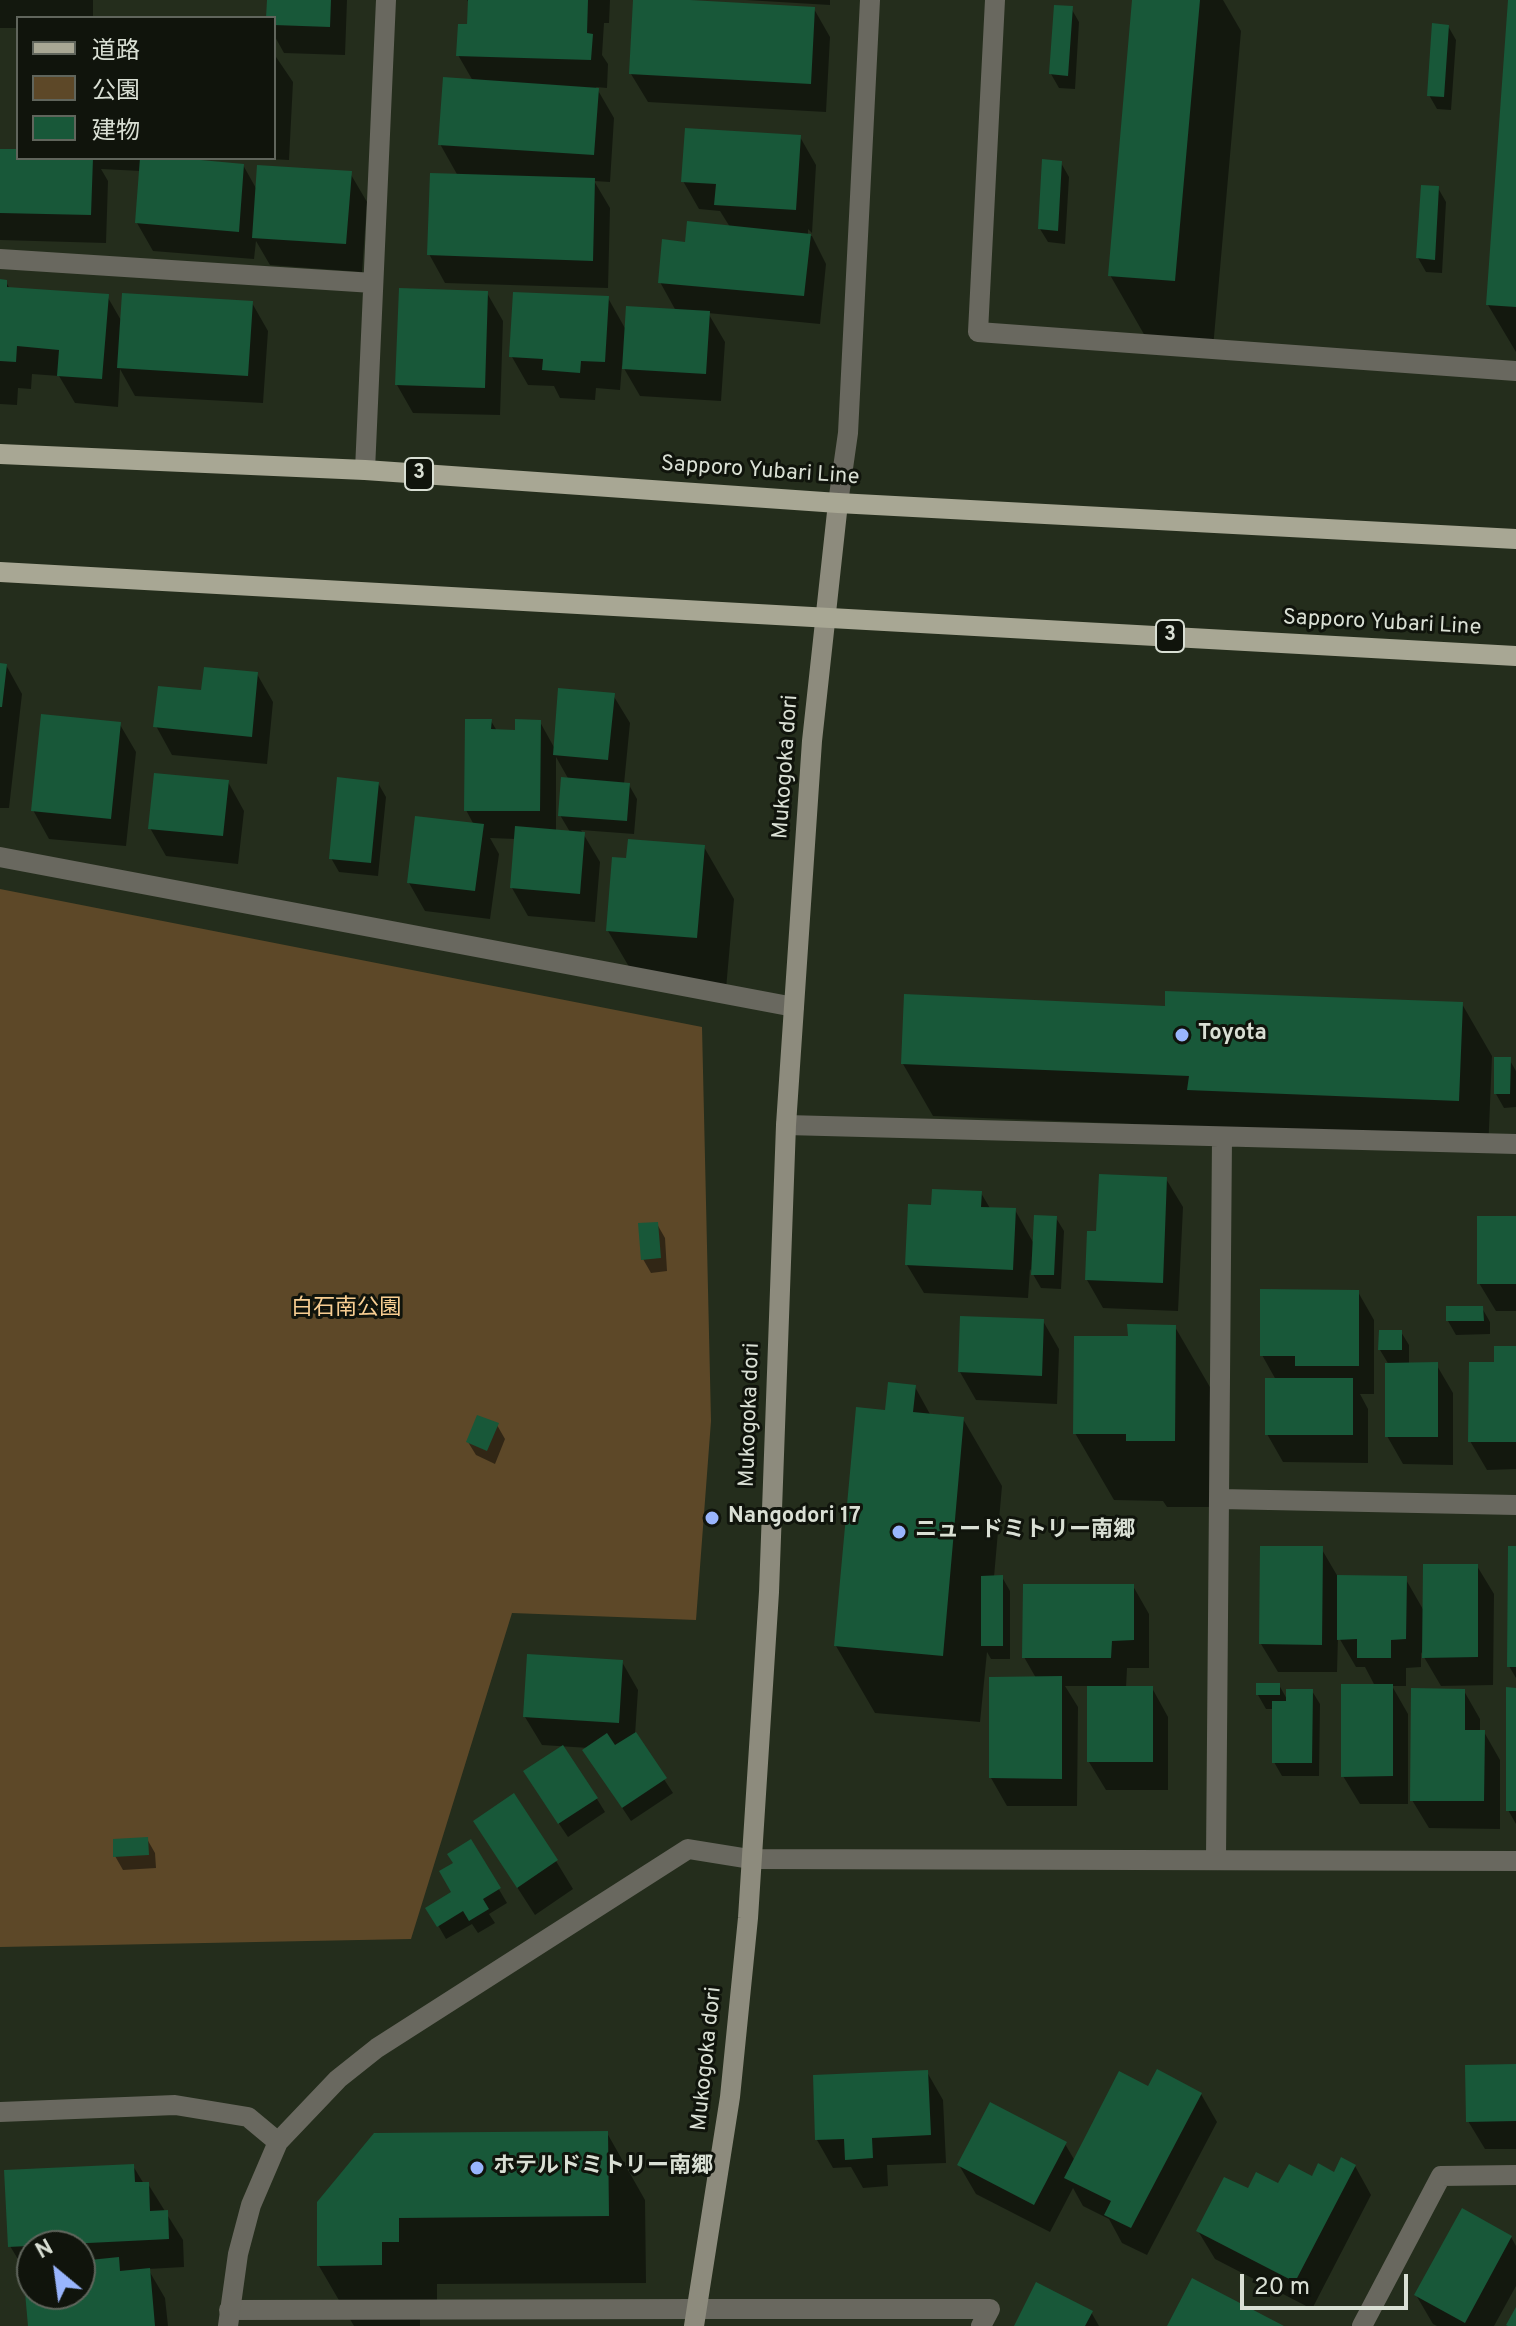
<!DOCTYPE html>
<meta charset="utf-8">
<style>
body{margin:0}
#map{position:relative;width:1516px;height:2326px;overflow:hidden;background:#242d1c;font-family:Overpass,"Noto Sans JP",sans-serif}
canvas{display:block}
.legend{position:absolute;left:16px;top:16px;width:260px;height:144px;box-sizing:border-box;background:#10140c;border:2px solid #60655c;margin:0;padding:10px 14px;list-style:none;font-size:24px;color:#d9dfd4}
.legend li{display:flex;align-items:center;gap:16px;height:40px}
.legend b{width:40px;border:2px solid #60655c}
.north{position:absolute;left:16px;top:2230px;width:80px;height:80px;box-sizing:border-box;background:#10140c;border:2px solid #60655c;border-radius:50%;rotate:331deg;font-size:22px;font-weight:700;line-height:32px;text-align:center;color:#d9dfd4}
.north::after{content:'';display:block;margin:auto;width:28px;height:36px;background:#99b5fd;clip-path:polygon(50% 0,100% 100%,50% 72%,0 100%)}
.scale{position:absolute;left:1240px;top:2274px;width:168px;height:36px;box-sizing:border-box;border:4px solid #d9dfd4;border-top:0;padding-left:10px;font-size:24px;line-height:28px;white-space:nowrap;color:#d9dfd4;-webkit-text-stroke:6px #10140c;paint-order:stroke}
</style>
<div id="map">
<canvas width="1516" height="2326"></canvas>
<ul class="legend">
<li><b style="height:10px;background:#a8a794"></b>道路</li>
<li><b style="height:22px;background:#5d4828"></b>公園</li>
<li><b style="height:22px;background:#185839"></b>建物</li>
</ul>
<div class="north">N</div>
<div class="scale">20 m</div>
</div>
<script>
const ctx = document.querySelector('canvas').getContext('2d');
ctx.lineJoin = 'round';
function paint(path, color) {
  ctx.fillStyle = color;
  ctx.fill(path, 'evenodd');
}
function poly(rows) {
  const path = new Path2D();
  for (const r of rows) {
    path.moveTo(r[0], r[1]);
    for (let i = 2; i < r.length; i += 2) path.lineTo(r[i], r[i + 1]);
  }
  return path;
}
function strokePath(path, color, width, dash) {
  ctx.strokeStyle = color;
  ctx.lineWidth = width;
  ctx.lineCap = dash ? 'butt' : 'round';
  ctx.setLineDash(dash || []);
  ctx.stroke(path);
}
function write(font, color, halo, rows, align = 'center') {
  ctx.font = font + ' Overpass,"Noto Sans JP",sans-serif';
  ctx.lineWidth = 6;
  ctx.setLineDash([]);
  ctx.textBaseline = 'middle';
  ctx.strokeStyle = halo;
  ctx.fillStyle = color;
  for (const [text, x, y, turn = 0] of rows) {
    ctx.save();
    ctx.translate(x, y);
    ctx.rotate((+turn || 0) * Math.PI / 180);
    ctx.textAlign = isNaN(turn) ? turn : align;
    if (halo) ctx.strokeText(text, 0, 0);
    ctx.fillText(text, 0, 0);
    ctx.restore();
  }
}
paint(poly([
 [0,889,702,1027,711,1421,696,1620,512,1613,411,1939,0,1947]
]), '#5d4828');
paint(poly([
 [0,0,93,0,93,18,18,18,18,28,0,28],
 [269,0,347,0,345,55,284,53,274,35,274,18,268,18],
 [467,0,610,0,609,23,604,23,602,55,608,64,607,88,596,87,614,118,610,182,594,181,610,208,608,288,445,283,429,254,458,176,440,144,473,81,458,55,469,26,470,4],
 [635,0,814,9,830,37,826,112,648,102,631,74],
 [746,0,830,0,830,5],
 [1134,0,1223,0,1241,31,1213,348,1149,343,1110,275],
 [1510,0,1516,0,1516,352,1488,305],
 [1071,8,1079,22,1075,89,1059,88,1051,74],
 [1448,26,1456,40,1451,110,1437,109,1429,95],
 [274,54,293,82,289,160,250,158,274,158],
 [800,137,816,165,812,233,808,229,808,236,812,236,826,264,820,324,708,313,725,342,721,401,640,396,622,365,620,390,596,388,595,400,560,398,554,386,528,385,512,357,608,298,626,330,676,311,660,282,687,244,730,227,720,211,699,209,683,181],
 [0,151,18,151,18,158,156,158,243,165,257,190,350,173,367,202,362,272,270,265,256,241,254,259,153,251,137,223,141,171,101,169,108,181,106,243,0,240],
 [1061,163,1069,177,1065,244,1048,242,1040,229],
 [1438,188,1446,202,1442,273,1426,272,1418,258],
 [0,281,6,282,10,289,107,296,122,322,252,303,268,331,263,403,135,396,120,369,118,407,75,403,59,376,32,374,31,389,18,388,17,405,0,404],
 [487,293,503,321,500,415,413,413,397,385],
 [0,665,6,665,22,694,9,808,0,808],
 [257,674,273,702,267,764,172,755,156,726,203,692],
 [613,695,630,723,624,784,629,785,637,799,634,834,581,830,600,862,595,922,528,916,512,888,516,839,490,838,499,854,490,919,425,911,409,883,474,825,466,810,491,721,497,731,517,732,540,722,555,749],
 [556,757,569,780,560,815,570,832,556,831],
 [119,723,136,752,126,846,49,839,33,810],
 [228,782,244,811,238,864,166,856,150,828],
 [378,783,386,797,378,876,339,872,331,858],
 [704,847,734,899,726,989,638,982,608,931,628,860],
 [1462,1004,1492,1056,1488,1152,1211,1127,933,1116,903,1064,1167,1008],
 [1509,1059,1516,1071,1516,1107,1504,1108,1496,1094],
 [1166,1179,1183,1207,1178,1311,1103,1308,1087,1280,1098,1233],
 [981,1193,991,1210,1015,1210,1034,1244,1056,1218,1064,1231,1061,1289,1041,1288,1030,1269,1028,1298,924,1293,907,1265,933,1207],
 [1516,1218,1516,1311,1496,1311,1479,1283],
 [657,1224,665,1238,667,1271,651,1273,643,1259],
 [1358,1292,1374,1320,1374,1394,1360,1394,1368,1409,1368,1463,1283,1462,1267,1434,1276,1380,1262,1355],
 [1482,1308,1490,1322,1490,1334,1456,1335,1448,1321],
 [1043,1321,1059,1349,1057,1404,976,1400,960,1372],
 [1175,1327,1214,1394,1212,1507,1167,1507,1163,1501,1114,1500,1075,1433,1130,1338],
 [1401,1332,1409,1345,1409,1365,1436,1364,1453,1393,1453,1465,1403,1464,1387,1436,1389,1365,1380,1350],
 [1516,1348,1516,1469,1487,1470,1470,1441,1496,1364],
 [915,1387,931,1416,963,1419,1002,1486,994,1577,1002,1577,1010,1591,1010,1659,991,1659,987,1652,980,1722,875,1713,836,1646,887,1412],
 [497,1425,505,1439,495,1464,476,1455,468,1442],
 [1321,1548,1338,1577,1405,1578,1424,1611,1477,1566,1494,1594,1493,1685,1441,1686,1421,1652,1421,1667,1406,1668,1406,1686,1392,1686,1408,1714,1408,1804,1360,1804,1343,1776,1375,1686,1365,1667,1356,1667,1338,1636,1337,1672,1278,1672,1261,1644],
 [1516,1548,1516,1678,1509,1666],
 [1133,1586,1149,1614,1149,1668,1127,1668,1126,1688,1152,1688,1168,1717,1168,1790,1106,1790,1089,1762,1089,1686,1065,1686,1078,1707,1077,1806,1007,1806,991,1778,1036,1678,1024,1657],
 [622,1662,638,1690,635,1735,673,1793,631,1821,593,1764,589,1748,542,1745,525,1717],
 [1279,1685,1288,1701,1312,1691,1320,1704,1319,1776,1282,1776,1274,1762,1274,1709,1266,1709,1258,1695],
 [1516,1690,1516,1824,1508,1810],
 [1464,1691,1480,1719,1480,1732,1484,1732,1500,1760,1500,1829,1429,1828,1412,1800],
 [533,1785,597,1799,605,1812,568,1837],
 [475,1822,556,1861,573,1889,535,1915],
 [147,1839,155,1853,156,1868,123,1870,115,1856],
 [471,1842,507,1903,489,1914,495,1923,478,1933,472,1924,446,1939,428,1908,454,1893,455,1864],
 [1516,2066,1516,2149,1485,2149,1468,2121],
 [927,2072,943,2100,946,2163,887,2165,888,2186,863,2188,851,2167,833,2168,817,2140],
 [1149,2089,1201,2094,1217,2122,1147,2255,1122,2243,1109,2219,1083,2206,1073,2188,1050,2232,976,2194,959,2165,1065,2144,1075,2161],
 [607,2133,645,2200,646,2283,437,2284,437,2309,420,2309,420,2326,354,2326,319,2266,319,2203],
 [133,2166,144,2184,148,2184,183,2240,184,2267,148,2269,165,2298,168,2326,30,2326,32,2282,32,2294,80,2294,80,2246,32,2246,32,2274,27,2274,10,2246],
 [1355,2166,1371,2195,1312,2309,1215,2259,1198,2231,1249,2191,1335,2175],
 [1511,2237,1516,2246,1516,2286,1494,2326,1437,2326,1433,2324,1416,2295],
 [1091,2312,1099,2326,1016,2326]
]), '#0007');
paint(poly([
 [267,0,331,0,330,27,274,25,274,18,266,18],
 [468,0,588,0,587,33,593,34,591,60,456,56,458,24,467,24],
 [633,0,690,0,815,7,811,84,629,74],
 [1132,0,1200,0,1175,281,1108,276],
 [1508,0,1516,0,1516,307,1486,305],
 [1054,5,1073,6,1068,76,1049,74],
 [1432,23,1449,25,1444,97,1427,96],
 [443,77,599,88,594,155,438,145],
 [685,128,801,135,796,210,714,205,716,184,681,182],
 [0,149,18,149,18,158,93,158,91,215,0,213],
 [140,158,179,158,244,164,239,232,135,223],
 [1042,159,1062,161,1058,231,1038,229],
 [257,165,352,171,346,244,252,238],
 [430,173,595,178,593,261,427,255],
 [1421,185,1439,186,1435,260,1416,258],
 [687,221,811,234,804,296,658,283,662,239,685,242],
 [0,279,7,280,7,287,109,294,102,379,57,376,59,350,17,346,16,362,0,361],
 [399,288,488,291,485,388,395,385],
 [513,292,609,296,605,362,581,361,580,373,542,370,543,359,509,357],
 [122,293,253,301,248,376,117,368],
 [626,306,710,311,706,374,622,369],
 [0,663,7,664,2,707,0,707],
 [204,667,258,672,252,737,153,727,158,686,201,690],
 [558,688,615,693,608,760,553,755],
 [41,714,121,722,111,819,31,811],
 [465,719,492,719,491,729,515,730,515,719,541,720,540,811,464,811],
 [154,773,229,780,223,836,148,829],
 [337,777,379,782,371,863,329,859],
 [561,777,630,783,627,821,558,816],
 [415,816,484,824,475,891,407,883],
 [515,826,585,832,580,894,510,888],
 [628,839,705,845,697,938,606,931,612,857,626,858],
 [1165,991,1463,1002,1459,1101,1187,1090,1189,1076,901,1064,904,994,1165,1006],
 [1494,1057,1511,1057,1510,1094,1494,1094],
 [1099,1174,1167,1177,1163,1283,1085,1280,1087,1231,1096,1231],
 [932,1189,982,1191,981,1207,1016,1208,1013,1270,905,1265,908,1204,931,1205],
 [1034,1215,1057,1216,1054,1275,1031,1275],
 [1477,1216,1516,1216,1516,1284,1477,1284],
 [658,1222,661,1258,641,1260,638,1223],
 [1260,1289,1359,1290,1359,1366,1295,1366,1295,1356,1260,1356],
 [1446,1306,1483,1306,1484,1321,1446,1321],
 [960,1316,1044,1319,1042,1376,958,1372],
 [1127,1324,1176,1325,1175,1441,1126,1441,1126,1434,1073,1434,1074,1336,1128,1336],
 [1379,1330,1402,1330,1402,1350,1378,1350],
 [1494,1346,1516,1346,1516,1442,1468,1442,1469,1362,1494,1362],
 [1438,1362,1438,1437,1385,1437,1385,1363],
 [1265,1378,1353,1378,1353,1435,1265,1435],
 [888,1382,916,1385,913,1412,964,1417,943,1656,834,1646,856,1407,885,1410],
 [477,1415,499,1423,487,1451,466,1442],
 [1260,1546,1323,1546,1322,1645,1259,1644],
 [1508,1546,1516,1546,1516,1667,1507,1667],
 [1423,1564,1478,1564,1478,1657,1422,1658],
 [1003,1575,1003,1646,981,1646,981,1576],
 [1337,1575,1407,1576,1406,1639,1391,1640,1391,1658,1357,1658,1357,1639,1337,1640],
 [1023,1584,1134,1584,1134,1640,1112,1641,1111,1658,1022,1658],
 [527,1654,623,1660,619,1723,523,1717],
 [1062,1676,1062,1779,989,1778,989,1677],
 [1256,1683,1280,1683,1280,1695,1256,1695],
 [1341,1684,1393,1684,1393,1776,1341,1777],
 [1087,1686,1153,1686,1153,1762,1087,1762],
 [1506,1687,1516,1688,1516,1811,1506,1811],
 [1411,1688,1465,1689,1465,1730,1485,1730,1484,1801,1410,1801],
 [1286,1689,1313,1689,1312,1763,1272,1763,1272,1701,1286,1701],
 [636,1732,667,1778,622,1808,582,1750,607,1733,615,1745],
 [563,1745,598,1798,558,1824,523,1771],
 [514,1793,558,1860,517,1888,473,1821],
 [148,1837,149,1855,113,1857,113,1839],
 [471,1839,501,1888,483,1899,489,1909,469,1921,463,1911,437,1927,425,1908,451,1892,439,1871,453,1863,447,1854],
 [1516,2064,1516,2121,1466,2122,1465,2065],
 [1157,2069,1202,2093,1131,2228,1104,2215,1111,2201,1064,2178,1119,2071,1148,2086],
 [928,2070,931,2135,872,2138,873,2158,845,2160,844,2139,815,2140,813,2075],
 [990,2102,1067,2142,1034,2205,957,2165],
 [608,2131,609,2216,399,2218,399,2242,382,2242,382,2265,317,2266,317,2202,374,2133],
 [1341,2157,1356,2165,1295,2282,1196,2231,1224,2177,1248,2188,1256,2172,1278,2183,1289,2164,1312,2176,1318,2163,1334,2172],
 [134,2164,135,2182,149,2182,150,2211,168,2210,169,2239,8,2247,4,2170],
 [1462,2208,1512,2236,1465,2323,1414,2295],
 [119,2257,120,2271,150,2268,155,2326,28,2326,24,2281,32,2280,32,2294,80,2294,80,2261],
 [1192,2278,1284,2326,1167,2326],
 [1036,2282,1093,2311,1085,2326,1014,2326],
 [1516,2307,1516,2326,1508,2326,1506,2325]
]), '#185839');
strokePath(poly([
 [995,0,978,332,1516,371],
 [0,259,373,283],
 [365,470,386,0],
 [229,2310,697,2309]
]), '#69685f', 20);
strokePath(poly([
 [838,503,848,433,870,0],
 [0,857,794,1007],
 [786,1125,1516,1144],
 [1220,1499,1516,1505],
 [1216,1858,1222,1138],
 [0,2112,175,2105,248,2117,278,2142],
 [697,2309,990,2309,981,2326],
 [228,2326,238,2254,251,2205,278,2142,338,2079,377,2048,688,1849,750,1859,1516,1861],
 [1362,2326,1441,2176,1516,2175]
]), '#69685f', 20);
strokePath(poly([
 [694,2326,730,2097,748,1918,769,1592,786,1125,812,741,838,503]
]), '#8d8b7d', 20);
strokePath(poly([
 [0,454,365,470,838,503,1516,539],
 [0,572,1516,656]
]), '#a8a794', 20);
for (const [x, y, r, color] of [
 [1182,1035,8,"#99b5fd"],
 [712,1518,8,"#99b5fd"],
 [899,1532,8,"#99b5fd"],
 [477,2168,8,"#99b5fd"]
]) {
  const dot = new Path2D();
  dot.arc(x, y, r, 0, 2 * Math.PI);
  ctx.fillStyle = color;
  ctx.fill(dot);
  strokePath(dot, '#10140c', 3);
}
for (const [x, y, w] of [
 [419,474,28],
 [1170,636,28]
]) {
  const box = new Path2D();
  box.roundRect(x - w / 2, y - 16, w, 32, 6);
  ctx.fillStyle = '#10140c';
  ctx.fill(box);
  strokePath(box, '#d9dfd4', 2);
}
write('bold 20px', '#d9dfd4', null, [
 ["3",419,474],
 ["3",1170,636]
]);
write('22px', '#d9dfd4', '#10140c', [
 ["Sapporo Yubari Line",760,472,4],
 ["Sapporo Yubari Line",1382,624,3],
 ["Mukogoka dori",787,767,-86],
 ["Mukogoka dori",751,1415,-88],
 ["Mukogoka dori",708,2059,-84]
]);
write('bold 22px', '#d9dfd4', '#10140c', [
 ["Toyota",1198,1035],
 ["Nangodori 17",728,1518],
 ["ニュードミトリー南郷",915,1532],
 ["ホテルドミトリー南郷",493,2168]
], 'left');
write('22px', '#f8ce92', '#10140c', [
 ["白石南公園",346,1310]
]);
</script>
